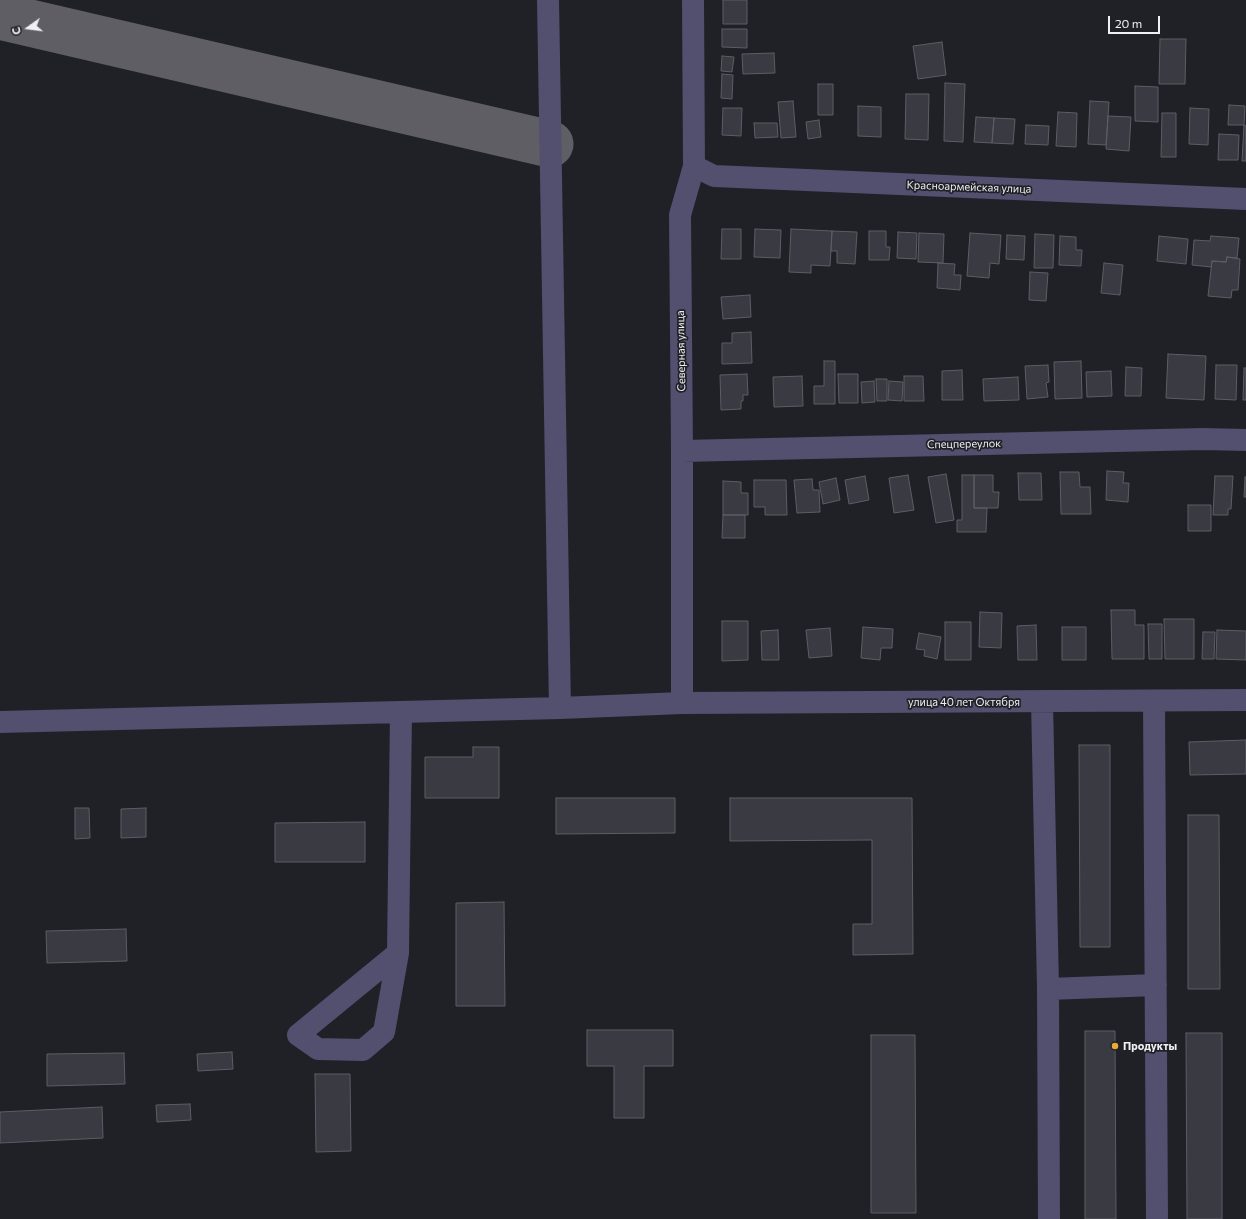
<!DOCTYPE html>
<meta charset="utf-8">
<style>
body{margin:0}
#map{position:relative;width:1246px;height:1219px;overflow:hidden;background:#202027;font-family:Commissioner,sans-serif}
canvas{display:block}
.north{position:absolute;left:8px;top:8px;width:40px;height:40px;-webkit-text-stroke:3px #202027;paint-order:stroke;rotate:256deg;font-size:11px;font-weight:700;line-height:16px;text-align:center;color:#efeff4}
.north::after{content:'';display:block;margin:auto;width:14px;height:18px;background:#efeff4;clip-path:polygon(50% 0,100% 100%,50% 72%,0 100%)}
.scale{position:absolute;left:1108px;top:16px;width:52px;height:18px;box-sizing:border-box;border:2px solid #efeff4;border-top:0;padding-left:5px;font-size:12px;line-height:14px;white-space:nowrap;color:#efeff4;-webkit-text-stroke:3px #202027;paint-order:stroke}
</style>
<div id="map">
<canvas width="1246" height="1219"></canvas>
<div class="north">С</div>
<div class="scale">20 m</div>
</div>
<script>
const ctx = document.querySelector('canvas').getContext('2d');
ctx.lineJoin = 'round';
function poly(rows) {
  const path = new Path2D();
  for (const r of rows) {
    path.moveTo(r[0], r[1]);
    for (let i = 2; i < r.length; i += 2) path.lineTo(r[i], r[i + 1]);
  }
  return path;
}
function strokePath(path, color, width, dash) {
  ctx.strokeStyle = color;
  ctx.lineWidth = width;
  ctx.lineCap = dash ? 'butt' : 'round';
  ctx.setLineDash(dash || []);
  ctx.stroke(path);
}
function paint(path, color) {
  ctx.fillStyle = color;
  ctx.fill(path, 'evenodd');
}
function write(font, color, halo, rows, align = 'center') {
  ctx.font = font + ' Commissioner,sans-serif';
  ctx.lineWidth = 3.5;
  ctx.setLineDash([]);
  ctx.textBaseline = 'middle';
  ctx.strokeStyle = halo;
  ctx.fillStyle = color;
  for (const [text, x, y, turn = 0] of rows) {
    ctx.save();
    ctx.translate(x, y);
    ctx.rotate((+turn || 0) * Math.PI / 180);
    ctx.textAlign = isNaN(turn) ? turn : align;
    if (halo) ctx.strokeText(text, 0, 0);
    ctx.fillText(text, 0, 0);
    ctx.restore();
  }
}
strokePath(poly([
 [0,16,550,144]
]), '#5e5e64', 47);
const building = poly([
 [723,0,747,0,747,24,723,24,723,0],
 [722,29,747,29,747,48,722,47,722,29],
 [1160,39,1186,39,1185,84,1159,84,1160,39],
 [942,42,946,75,918,79,913,46,942,42],
 [774,53,775,73,743,74,742,54,774,53],
 [722,56,734,57,732,72,721,71,722,56],
 [722,74,733,75,732,99,721,98,722,74],
 [945,83,965,84,963,142,944,141,945,83],
 [818,84,833,84,833,115,818,115,818,84],
 [1135,86,1158,87,1158,122,1135,121,1135,86],
 [906,94,929,94,928,140,905,139,906,94],
 [793,101,796,137,781,138,778,102,793,101],
 [1090,101,1109,102,1106,145,1088,144,1090,101],
 [1229,105,1245,106,1244,125,1228,125,1229,105],
 [858,106,881,107,881,137,858,136,858,106],
 [723,108,742,108,741,136,722,135,723,108],
 [1190,108,1209,109,1208,145,1189,144,1190,108],
 [1058,112,1077,113,1076,147,1056,146,1058,112],
 [1162,113,1176,113,1176,157,1161,157,1162,113],
 [1108,116,1131,117,1129,151,1106,149,1108,116],
 [976,117,994,118,992,143,974,142,976,117],
 [994,118,1015,119,1013,144,992,143,994,118],
 [819,120,821,137,808,139,806,122,819,120],
 [754,123,777,123,778,137,755,138,754,123],
 [1026,125,1049,126,1048,145,1025,144,1026,125],
 [1244,125,1246,126,1246,161,1242,161,1244,125],
 [1219,134,1239,135,1238,160,1218,160,1219,134],
 [722,229,741,229,741,259,721,259,722,229],
 [755,229,781,230,780,258,754,257,755,229],
 [791,229,832,231,830,266,811,265,811,273,789,272,791,229],
 [832,231,857,232,855,264,837,263,837,251,831,251,832,231],
 [869,231,886,231,886,247,890,247,889,260,869,260,869,231],
 [898,232,917,233,916,259,897,258,898,232],
 [919,233,944,234,943,263,918,262,919,233],
 [970,233,1001,235,999,264,990,263,989,278,967,276,970,233],
 [1035,234,1054,235,1053,268,1034,268,1035,234],
 [1007,235,1025,236,1024,260,1006,259,1007,235],
 [1060,236,1076,237,1076,250,1082,250,1081,266,1059,265,1060,236],
 [1159,236,1188,239,1186,264,1157,261,1159,236],
 [1211,236,1239,238,1237,258,1227,257,1226,262,1212,261,1211,267,1192,265,1194,240,1210,241,1211,236],
 [1227,257,1240,259,1238,290,1232,290,1231,298,1208,296,1212,261,1226,262,1227,257],
 [938,263,955,264,954,275,961,275,960,290,937,288,938,263],
 [1104,263,1123,265,1120,295,1101,293,1104,263],
 [1030,272,1048,273,1046,301,1029,300,1030,272],
 [750,295,751,317,723,319,721,297,750,295],
 [751,332,752,363,722,364,722,343,732,343,732,333,751,332],
 [1168,354,1206,356,1204,400,1166,398,1168,354],
 [824,361,835,361,835,404,814,404,814,386,824,386,824,361],
 [1081,361,1082,398,1055,399,1054,362,1081,361],
 [1048,365,1049,382,1046,383,1048,397,1027,399,1025,366,1048,365],
 [1216,365,1237,365,1236,400,1215,399,1216,365],
 [1126,367,1142,368,1141,396,1125,396,1126,367],
 [1244,368,1246,368,1246,400,1243,400,1244,368],
 [962,370,963,400,942,400,942,371,962,370],
 [1111,371,1112,396,1087,397,1086,372,1111,371],
 [747,374,748,395,743,395,743,401,741,401,741,409,721,410,720,375,747,374],
 [838,374,858,374,858,403,839,403,838,374],
 [802,376,803,406,774,407,773,377,802,376],
 [904,376,923,376,924,401,904,401,904,376],
 [1018,377,1019,400,984,401,983,379,1018,377],
 [876,379,887,379,887,401,877,401,876,379],
 [874,381,875,402,862,403,861,382,874,381],
 [889,381,903,382,902,401,888,400,889,381],
 [1107,471,1124,472,1123,483,1129,483,1128,502,1106,500,1107,471],
 [1060,472,1079,472,1080,487,1090,487,1091,514,1061,514,1060,472],
 [1018,473,1041,473,1042,500,1019,500,1018,473],
 [946,474,954,520,936,523,928,477,946,474],
 [908,475,914,510,894,513,889,478,908,475],
 [962,475,974,475,974,508,987,508,986,532,957,532,957,520,962,520,962,475],
 [974,475,993,475,993,492,999,492,998,508,974,508,974,475],
 [865,476,869,500,849,504,845,480,865,476],
 [1215,476,1233,476,1231,509,1228,509,1228,515,1213,515,1215,476],
 [1245,477,1246,477,1246,497,1244,497,1245,477],
 [836,478,840,500,823,504,819,482,836,478],
 [812,479,813,490,819,490,820,512,797,513,794,480,812,479],
 [754,480,786,480,787,515,765,515,765,507,754,507,754,480],
 [723,481,741,482,741,493,748,493,748,515,723,515,723,481],
 [1188,505,1211,505,1211,531,1188,531,1188,505],
 [723,515,745,515,745,538,722,538,723,515],
 [1111,610,1135,610,1135,625,1144,625,1144,659,1112,659,1111,610],
 [980,612,1002,613,1001,648,979,647,980,612],
 [1164,619,1194,619,1194,659,1165,659,1164,619],
 [722,621,748,621,748,660,722,661,722,621],
 [945,622,971,622,971,660,945,660,945,622],
 [1148,624,1162,624,1162,659,1149,659,1148,624],
 [1036,625,1037,660,1018,660,1017,626,1036,625],
 [863,627,893,629,892,648,881,648,880,660,861,658,863,627],
 [1062,627,1086,627,1086,660,1062,660,1062,627],
 [830,628,832,656,809,658,806,630,830,628],
 [778,630,779,660,762,660,761,631,778,630],
 [1217,630,1246,631,1246,660,1216,659,1217,630],
 [1203,632,1215,632,1214,659,1202,659,1203,632],
 [919,633,941,637,937,659,924,656,925,650,916,649,919,633],
 [1246,740,1246,774,1190,775,1189,742,1246,740],
 [1079,745,1110,745,1110,947,1080,947,1079,745],
 [473,747,499,747,499,798,425,798,425,757,473,757,473,747],
 [556,798,675,798,675,833,556,834,556,798],
 [730,798,912,798,913,954,853,955,853,924,872,924,872,840,730,841,730,798],
 [75,808,89,808,90,838,75,839,75,808],
 [146,808,146,837,121,838,121,809,146,808],
 [1188,815,1219,815,1220,989,1188,989,1188,815],
 [365,822,365,862,275,862,275,823,365,822],
 [504,902,505,1006,456,1006,456,903,504,902],
 [126,929,127,961,47,963,46,931,126,929],
 [587,1030,673,1030,673,1066,644,1066,644,1118,614,1118,614,1066,587,1066,587,1030],
 [1085,1031,1115,1031,1116,1219,1085,1219,1085,1031],
 [1186,1033,1222,1033,1222,1219,1187,1219,1186,1033],
 [871,1035,915,1035,916,1213,871,1213,871,1035],
 [232,1052,233,1069,198,1071,197,1054,232,1052],
 [124,1053,125,1084,47,1086,47,1054,124,1053],
 [315,1074,350,1074,351,1151,316,1152,315,1074],
 [190,1104,191,1120,157,1122,156,1105,190,1104],
 [102,1107,103,1138,0,1143,0,1112,102,1107]
]);
paint(building, '#3a3a42');
strokePath(building, '#5d5d65', 1);
strokePath(poly([
 [548,0,560,708,682,703,1246,700],
 [694,166,714,176,1246,199],
 [682,451,1203,439,1246,440],
 [1042,701,1048,989,1049,1219],
 [1154,701,1157,1219],
 [682,703,682,451,680,215,694,166,693,0],
 [0,722,560,708],
 [398,953,384,1032,363,1050,318,1049,298,1035,398,953,401,712],
 [1048,989,1156,985]
]), '#524f6f', 22);
for (const [x, y, r, color] of [
 [1115,1046,4,"#e9ab38"]
]) {
  const dot = new Path2D();
  dot.arc(x, y, r, 0, 2 * Math.PI);
  ctx.fillStyle = color;
  ctx.fill(dot);
  strokePath(dot, '#202027', 1.5);
}
write('11px', '#efeff4', '#202027', [
 ["Красноармейская улица",969,187,2],
 ["Северная улица",681,351,-91],
 ["Спецпереулок",964,444,-1],
 ["улица 40 лет Октября",964,702]
]);
write('bold 11px', '#efeff4', '#202027', [
 ["Продукты",1123,1046]
], 'left');
</script>
